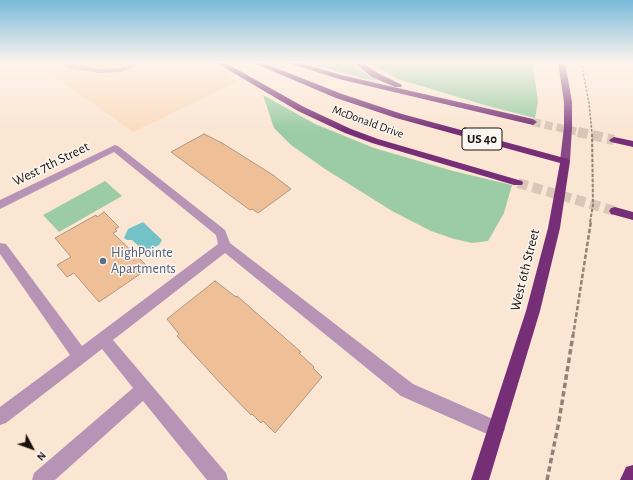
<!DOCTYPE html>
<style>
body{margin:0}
#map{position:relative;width:633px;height:480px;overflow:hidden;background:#fbe6d4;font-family:"Alegreya Sans",sans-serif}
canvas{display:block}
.north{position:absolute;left:12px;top:428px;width:40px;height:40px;-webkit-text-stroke:3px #fcf6f2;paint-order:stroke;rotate:131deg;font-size:11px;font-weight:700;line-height:16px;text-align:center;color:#1a120a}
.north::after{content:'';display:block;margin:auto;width:14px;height:18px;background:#1a120a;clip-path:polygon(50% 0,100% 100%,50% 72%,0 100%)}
</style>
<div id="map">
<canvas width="633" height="480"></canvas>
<div class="north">N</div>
</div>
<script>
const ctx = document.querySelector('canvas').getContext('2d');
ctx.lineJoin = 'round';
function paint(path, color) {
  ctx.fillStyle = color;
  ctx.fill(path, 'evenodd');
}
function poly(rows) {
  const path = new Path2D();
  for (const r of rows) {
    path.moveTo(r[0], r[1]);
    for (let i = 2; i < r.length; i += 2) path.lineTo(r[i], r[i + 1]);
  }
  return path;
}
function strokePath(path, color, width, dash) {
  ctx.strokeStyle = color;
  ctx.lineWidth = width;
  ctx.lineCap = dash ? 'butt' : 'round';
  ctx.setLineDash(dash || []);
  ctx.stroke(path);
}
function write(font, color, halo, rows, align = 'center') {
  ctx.font = font + ' "Alegreya Sans",sans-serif';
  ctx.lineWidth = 3;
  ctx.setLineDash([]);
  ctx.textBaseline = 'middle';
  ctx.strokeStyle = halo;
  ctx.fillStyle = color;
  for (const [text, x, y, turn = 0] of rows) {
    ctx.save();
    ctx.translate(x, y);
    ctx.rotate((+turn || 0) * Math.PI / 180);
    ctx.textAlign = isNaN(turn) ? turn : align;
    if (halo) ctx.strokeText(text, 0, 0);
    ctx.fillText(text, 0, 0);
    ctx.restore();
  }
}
paint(poly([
 [34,62,209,62,239,81,133,132]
]), '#fcdcc0');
paint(poly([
 [303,62,350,62,364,73,378,81,362,78],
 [368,62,535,62,533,66,538,102,535,118,488,106,398,79],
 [263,95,315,124,374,148,453,171,512,185,504,213,488,241,472,243,454,239,431,231,392,211,325,169,291,145,274,128],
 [105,181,122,196,59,232,43,215]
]), '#9ccca5');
paint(poly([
 [143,222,162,240,159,245,145,252,132,240,127,240,124,238,128,229]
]), '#74c2c8');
const building = poly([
 [204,134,222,143,273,175,291,189,258,213,252,209,250,210,171,152,204,134],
 [104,212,119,227,115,229,117,231,113,233,149,268,99,302,74,273,67,277,57,265,71,257,55,238,96,215,97,217,104,212],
 [215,281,236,297,237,296,301,352,299,353,314,367,313,368,322,377,275,433,263,421,261,423,252,414,251,415,222,385,177,336,179,334,167,319,215,281]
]);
paint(building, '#efc097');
strokePath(building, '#ae9681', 1);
strokePath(poly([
 [533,122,583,133]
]), '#d9c6b6', 8, [8, 4]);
strokePath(poly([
 [578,132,614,140],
 [518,183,615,211]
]), '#d9c6b6', 10, [10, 5]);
strokePath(poly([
 [581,62,589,103,592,133]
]), '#918275', 1.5, [2.5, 1.5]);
strokePath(poly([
 [590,222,593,205,592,132]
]), '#918275', 2, [3.5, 1.5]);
strokePath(poly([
 [573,336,591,221]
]), '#918275', 2.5, [4.5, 2]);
strokePath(poly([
 [547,480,559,421,573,335]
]), '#918275', 3.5, [5.5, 3]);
paint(poly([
 [63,62,71,62,73,64,100,69,120,68,134,62,144,62,121,72,100,73,68,68,63,62],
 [115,145,118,146,225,230,230,243,413,384,502,423,505,429,502,435,496,438,401,396,225,253,113,340,226,473,228,480,207,480,143,401,55,480,32,480,34,473,133,388,102,349,6,423,0,425,0,407,70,355,0,254,0,243,6,244,82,346,218,244,216,235,114,152,0,209,0,200,115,145]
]), '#b794b6');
paint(poly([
 [558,62,565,62,572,102,572,127,570,161,565,164,560,161,564,127,564,102,558,62]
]), '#884b88');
paint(poly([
 [215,62,224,62,304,107,351,129,378,139,522,181,523,183,522,185,514,185,372,143,345,133,298,111,215,62],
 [251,62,261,62,342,94,402,114,568,159,570,161,560,228,540,311,489,480,471,480,526,311,548,228,560,163,396,118,336,98,251,62],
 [285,62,297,62,341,75,533,119,537,122,533,125,339,79,285,62],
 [353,62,361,62,378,73,402,85,401,87,395,87,372,77,353,62],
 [614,137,633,141,633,147,611,142,609,140,614,137],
 [615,207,633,212,633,220,611,214,609,211,611,208,615,207],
 [633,465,633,480,620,480,626,467,633,465]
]), '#762f77');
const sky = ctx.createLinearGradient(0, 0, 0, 130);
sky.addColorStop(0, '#79badb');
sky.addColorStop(0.48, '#fdf4ec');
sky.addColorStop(1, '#fdf4ec00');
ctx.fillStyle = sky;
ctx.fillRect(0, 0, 633, 130);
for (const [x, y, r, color] of [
 [103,261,4,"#5c6f8a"]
]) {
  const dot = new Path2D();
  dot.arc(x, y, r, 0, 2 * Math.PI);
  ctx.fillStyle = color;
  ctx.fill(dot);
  strokePath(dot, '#fcf6f2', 1.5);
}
write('12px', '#1a120a', '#fcf6f2', [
 ["McDonald Drive",368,122,20]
]);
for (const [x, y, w] of [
 [482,139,40]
]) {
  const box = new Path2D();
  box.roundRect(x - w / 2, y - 11, w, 22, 3);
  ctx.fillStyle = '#fcf6f2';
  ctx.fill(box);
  strokePath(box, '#1a120a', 1);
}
write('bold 13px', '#1a120a', null, [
 ["US 40",482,139]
]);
write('14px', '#1a120a', '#fcf6f2', [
 ["West 7th Street",51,164,-26],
 ["West 6th Street",525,270,-76]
]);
write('14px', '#4e5e75', '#fcf6f2', [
 ["HighPointe",111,253],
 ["Apartments",111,269]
], 'left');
</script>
